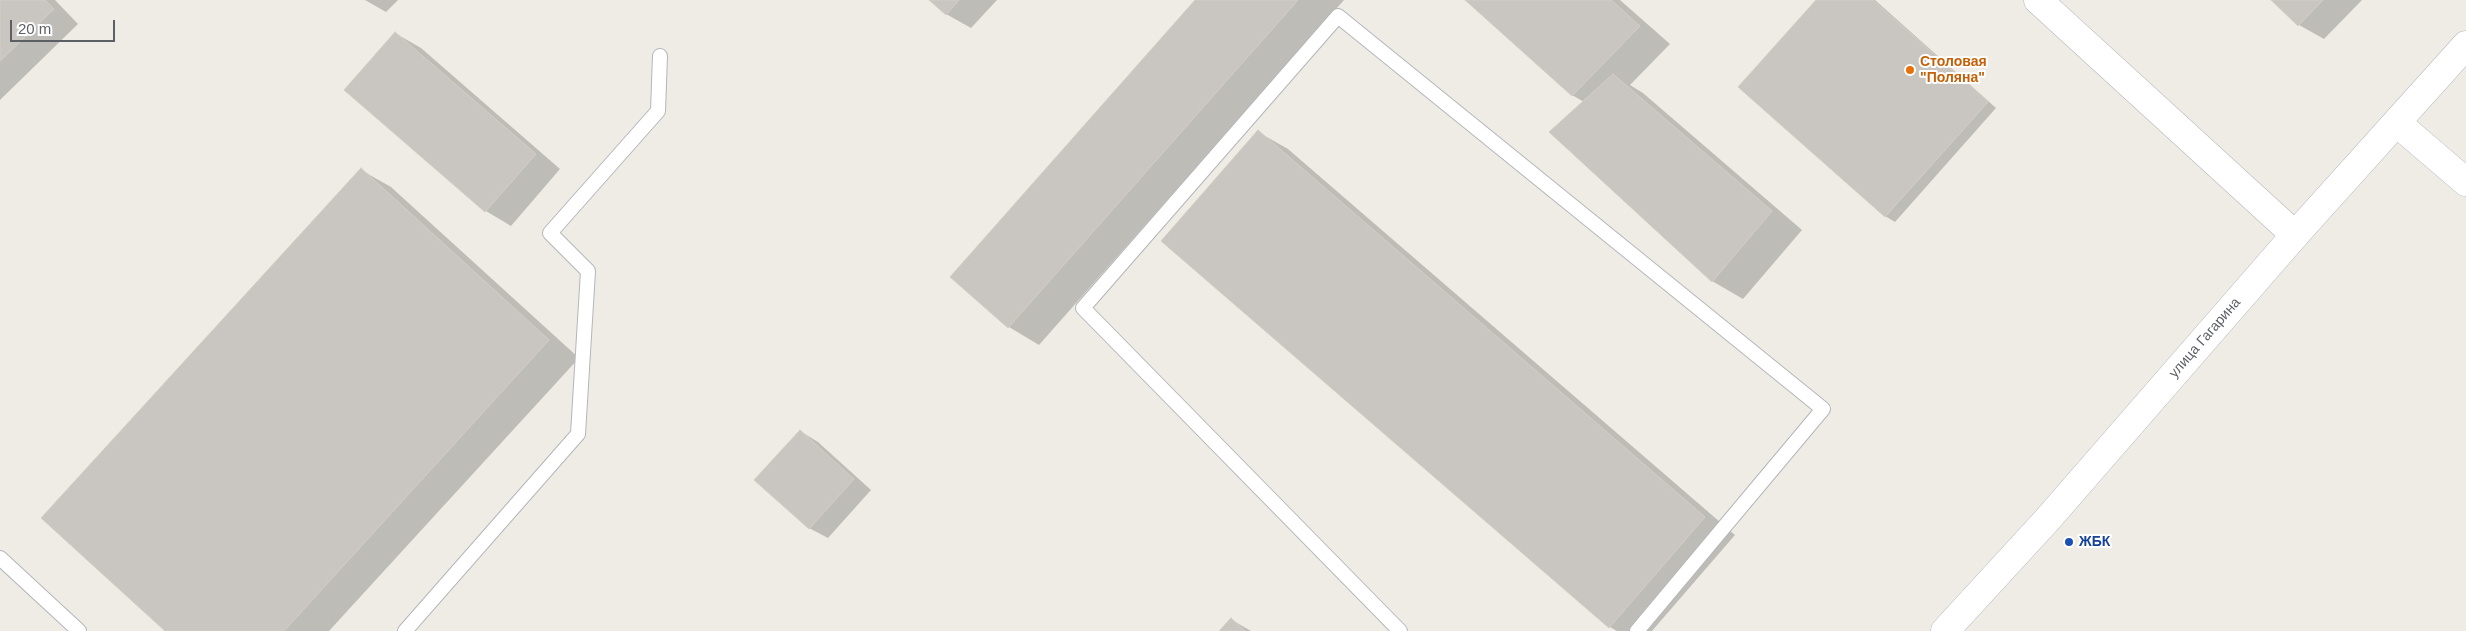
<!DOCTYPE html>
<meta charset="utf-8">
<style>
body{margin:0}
#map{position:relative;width:2466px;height:631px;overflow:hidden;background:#eeece5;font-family:Arial,sans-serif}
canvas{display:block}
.scale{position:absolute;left:10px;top:20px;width:105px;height:22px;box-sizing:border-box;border:2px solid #5c5f64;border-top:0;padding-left:6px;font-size:15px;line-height:18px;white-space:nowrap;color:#5c5f64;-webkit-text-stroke:4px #fff;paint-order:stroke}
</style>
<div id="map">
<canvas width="2466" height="631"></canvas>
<div class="scale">20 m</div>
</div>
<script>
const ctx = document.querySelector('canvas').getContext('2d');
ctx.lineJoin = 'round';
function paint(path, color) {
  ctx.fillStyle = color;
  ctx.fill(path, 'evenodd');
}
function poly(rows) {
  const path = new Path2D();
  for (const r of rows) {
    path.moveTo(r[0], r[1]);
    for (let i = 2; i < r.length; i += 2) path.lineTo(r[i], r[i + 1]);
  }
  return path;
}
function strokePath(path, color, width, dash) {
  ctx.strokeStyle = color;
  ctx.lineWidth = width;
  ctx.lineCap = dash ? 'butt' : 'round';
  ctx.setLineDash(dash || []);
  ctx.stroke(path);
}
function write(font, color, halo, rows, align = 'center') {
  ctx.font = font + ' Arial,sans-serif';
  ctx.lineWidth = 4;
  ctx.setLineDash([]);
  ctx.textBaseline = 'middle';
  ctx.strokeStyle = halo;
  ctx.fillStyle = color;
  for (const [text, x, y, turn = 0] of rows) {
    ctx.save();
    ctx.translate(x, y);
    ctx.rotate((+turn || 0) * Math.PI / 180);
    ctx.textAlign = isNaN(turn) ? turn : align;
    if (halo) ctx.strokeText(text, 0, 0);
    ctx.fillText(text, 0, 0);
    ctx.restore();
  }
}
paint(poly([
 [0,0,55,0,78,24,0,100],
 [365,0,398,0,386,12],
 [931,0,997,0,971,28,946,14],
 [1197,0,1344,0,1039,345,1009,327],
 [1467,0,1620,0,1670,44,1630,85,1643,93,1802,230,1743,299,1712,281,1584,102,1572,95],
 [1817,0,1875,0,1996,108,1895,222,1885,216],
 [2273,0,2362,0,2324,39,2299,25],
 [395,33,421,48,560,169,511,226,486,211,346,90],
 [1258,132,1288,149,1735,535,1652,631,1617,631,1610,627,1163,241],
 [361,170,391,187,579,358,329,631,167,631],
 [800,431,818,442,871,490,828,538,809,528],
 [1232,620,1251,631,1221,631]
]), '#0003');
const building = poly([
 [0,0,45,0,54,9,0,61,0,0],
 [929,0,959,0,946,15,929,0],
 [1195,0,1298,0,1008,328,950,277,1195,0],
 [1465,0,1611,0,1640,26,1572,96,1465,0],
 [1816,0,1873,0,1988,102,1885,217,1738,87,1816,0],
 [2271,0,2323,0,2298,26,2271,0],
 [395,32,536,154,485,212,344,90,395,32],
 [1613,74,1772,211,1712,282,1549,132,1613,74],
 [1258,130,1705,517,1609,628,1161,241,1258,130],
 [361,168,549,340,284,631,165,631,41,518,361,168],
 [800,430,854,479,809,529,754,480,800,430],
 [1231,618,1245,631,1219,631,1231,618]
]);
paint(building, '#c9c6c2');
strokePath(building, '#d2cec3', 1);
const service = poly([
 [0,558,79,631],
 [405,631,578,434,588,271,550,233,658,111,660,56],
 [1400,631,1083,308,1338,16,1823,409,1637,631]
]);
const minor = poly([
 [2038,0,2295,235],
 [2397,123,2466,182]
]);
const secondary = poly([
 [1945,631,2047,520,2295,235,2466,45]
]);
strokePath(service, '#b5b6ba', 16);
strokePath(minor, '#b5b6ba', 29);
strokePath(secondary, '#b6b8bd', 29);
strokePath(service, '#fff', 14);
strokePath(minor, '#fff', 28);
strokePath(secondary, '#fff', 28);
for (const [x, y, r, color] of [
 [1910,70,5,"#e8710a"],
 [2069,542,5,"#1a4fb4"]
]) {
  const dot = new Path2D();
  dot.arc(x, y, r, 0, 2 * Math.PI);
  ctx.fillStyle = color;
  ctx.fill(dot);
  strokePath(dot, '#fff', 2);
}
write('bold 14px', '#c56008', '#fff', [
 ["Столовая",1920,62],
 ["\"Поляна\"",1920,78]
], 'left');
write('14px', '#5c5f64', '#fff', [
 ["улица Гагарина",2205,338,-49]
]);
write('bold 14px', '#164399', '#fff', [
 ["ЖБК",2079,542]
], 'left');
</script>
